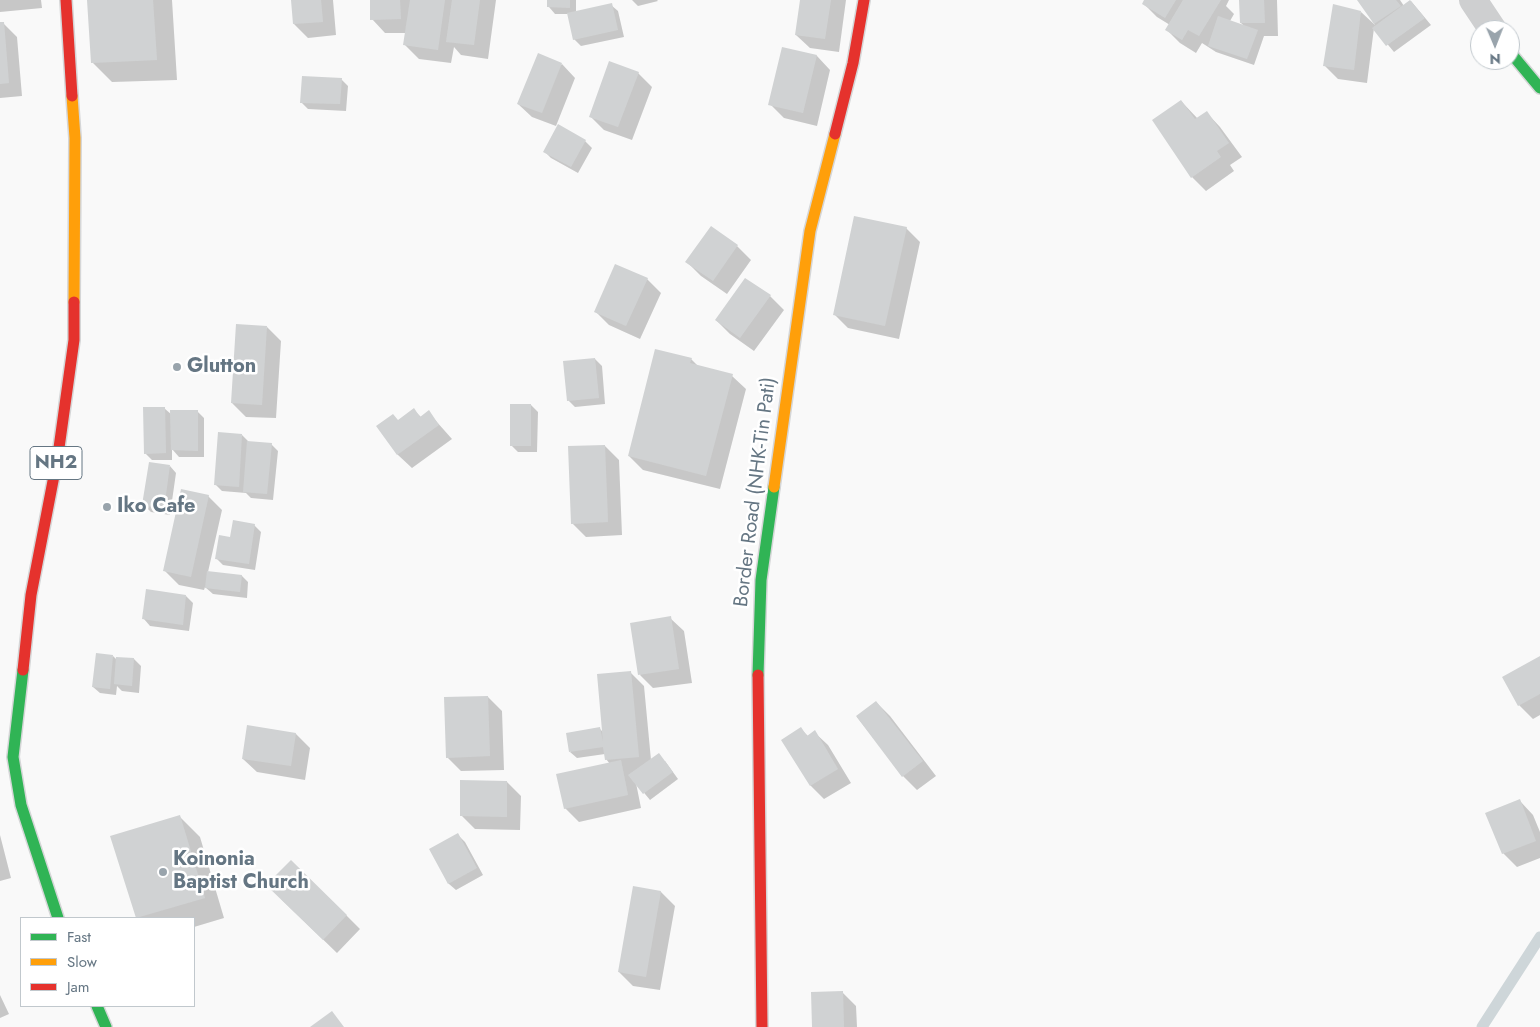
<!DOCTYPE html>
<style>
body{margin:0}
#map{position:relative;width:1540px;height:1027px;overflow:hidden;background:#f9f9f9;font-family:Jost,sans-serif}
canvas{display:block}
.legend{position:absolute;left:20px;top:917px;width:175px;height:90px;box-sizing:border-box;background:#fff;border:1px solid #c1c8cd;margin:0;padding:6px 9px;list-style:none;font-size:15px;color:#657683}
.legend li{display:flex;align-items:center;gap:10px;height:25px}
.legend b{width:25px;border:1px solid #c1c8cd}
.north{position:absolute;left:1470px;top:20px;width:50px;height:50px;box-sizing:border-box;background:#fff;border:1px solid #c1c8cd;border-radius:50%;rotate:179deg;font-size:14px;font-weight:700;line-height:20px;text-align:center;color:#657683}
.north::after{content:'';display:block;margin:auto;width:18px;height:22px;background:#99a4ac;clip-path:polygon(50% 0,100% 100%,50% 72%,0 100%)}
</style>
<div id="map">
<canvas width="1540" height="1027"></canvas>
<ul class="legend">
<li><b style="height:6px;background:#30b455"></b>Fast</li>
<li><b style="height:6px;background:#ff9f0a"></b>Slow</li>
<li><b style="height:6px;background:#e5322d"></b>Jam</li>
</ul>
<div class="north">N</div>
</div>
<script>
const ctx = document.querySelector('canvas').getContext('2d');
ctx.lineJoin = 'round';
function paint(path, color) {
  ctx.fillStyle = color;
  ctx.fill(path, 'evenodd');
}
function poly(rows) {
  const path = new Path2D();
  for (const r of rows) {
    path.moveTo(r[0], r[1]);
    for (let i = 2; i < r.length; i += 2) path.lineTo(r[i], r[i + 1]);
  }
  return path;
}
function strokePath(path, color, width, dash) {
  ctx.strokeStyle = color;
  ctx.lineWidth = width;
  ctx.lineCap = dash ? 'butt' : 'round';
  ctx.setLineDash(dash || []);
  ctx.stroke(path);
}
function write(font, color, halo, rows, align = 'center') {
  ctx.font = font + ' Jost,sans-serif';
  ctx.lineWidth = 5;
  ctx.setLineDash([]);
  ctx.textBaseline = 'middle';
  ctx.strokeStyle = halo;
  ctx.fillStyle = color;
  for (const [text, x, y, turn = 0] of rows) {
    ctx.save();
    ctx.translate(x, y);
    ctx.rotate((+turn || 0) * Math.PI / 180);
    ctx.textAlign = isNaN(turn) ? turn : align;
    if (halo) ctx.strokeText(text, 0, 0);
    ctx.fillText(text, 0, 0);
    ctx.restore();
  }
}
paint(poly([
 [0,0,41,0,42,8,0,12],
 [88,0,172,0,177,80,112,82,92,62],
 [293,0,333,0,336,35,308,38,294,24],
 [371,0,496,0,488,59,461,55,454,47,451,63,419,59,405,45,407,33,385,33,372,19],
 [549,0,576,0,576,12,611,5,618,11,624,37,581,46,574,39,569,14,555,14,549,7],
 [632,0,657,0,658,1,638,6],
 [801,0,846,0,839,52,810,48,796,35],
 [1145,0,1229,0,1226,6,1234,14,1230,21,1245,27,1241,23,1240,0,1277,0,1278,36,1264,36,1254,65,1216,52,1202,43,1196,53,1180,43,1167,30,1170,25,1157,17,1143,3],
 [1359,0,1400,0,1404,6,1411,1,1431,25,1394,52,1374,28,1367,83,1338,79,1325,66,1361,12,1375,25],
 [0,23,3,23,17,37,22,96,0,98],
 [783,48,817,56,830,70,817,126,784,118,770,104],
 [562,64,575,78,556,126,532,117,518,104],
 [638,73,652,87,632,140,604,130,590,116],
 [341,79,348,86,346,111,308,109,301,102],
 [1181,101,1198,119,1207,113,1220,127,1242,157,1230,165,1234,171,1206,191,1192,177],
 [585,141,592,148,578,173,551,158,545,152],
 [906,228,920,242,899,339,848,328,834,314],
 [737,246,751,260,727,294,701,276,687,262],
 [647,279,661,293,640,339,609,325,596,312],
 [770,296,784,310,754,351,730,334,716,320],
 [267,327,281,341,276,418,246,417,232,403],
 [595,359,602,366,605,404,575,407,568,400],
 [691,359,699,367,732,376,746,389,720,489,643,470,629,456],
 [531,405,538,412,537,452,518,452,511,445],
 [164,408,172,415,197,411,204,418,204,457,179,457,172,449,172,460,152,460,145,453],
 [414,410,421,417,428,412,452,439,412,468,398,455,378,426,398,421],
 [242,435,249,442,271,444,278,451,273,500,251,498,246,493,222,491,216,485],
 [605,446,619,460,622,535,586,537,572,523],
 [170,466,176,473,170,515,151,512,144,505],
 [208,496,222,510,208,572,242,576,248,582,247,598,213,594,205,587,204,590,179,585,165,571],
 [254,525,261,532,255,570,223,565,217,559],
 [186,596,193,603,189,631,150,626,144,619],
 [670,618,684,631,692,683,653,688,640,675],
 [113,656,117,660,134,659,141,666,139,693,122,691,117,686,116,695,100,693,93,687],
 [1540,657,1540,715,1533,719,1519,705],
 [630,672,644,686,651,760,665,761,678,779,650,800,636,783,641,808,579,822,565,808,610,764,606,759,605,754,577,758,570,752,600,729,603,732],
 [488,697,502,711,504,770,461,771,447,757],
 [876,702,890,716,936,776,917,790,903,776,857,717],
 [248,727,296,734,310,748,305,780,257,772,243,759],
 [801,729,808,736,814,732,828,745,851,783,824,799,811,786,783,741],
 [507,782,521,796,520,830,475,829,461,815],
 [1520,801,1533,815,1540,832,1540,858,1517,867,1503,853],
 [180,817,200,837,224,918,194,927,194,918,137,918,112,837],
 [0,835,11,878,0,881],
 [458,835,465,842,483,875,456,890,449,884,431,849],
 [634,887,661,892,675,906,660,990,633,986,619,972],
 [281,899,346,915,360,929,337,953],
 [842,992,856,1006,857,1027,813,1027],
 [0,995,9,1014,0,1018]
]), '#0003');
strokePath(poly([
 [1482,1027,1540,937]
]), '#ced6d9', 11);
paint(poly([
 [87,0,153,0,157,60,91,63],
 [291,0,321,0,323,22,293,24],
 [370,0,400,0,401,19,370,20],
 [410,0,445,0,438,50,403,45],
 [452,0,480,0,474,45,446,42],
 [547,0,570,0,570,8,547,7],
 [800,0,831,0,825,39,795,35],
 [1144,0,1176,0,1165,18,1142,4],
 [1183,0,1221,0,1199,36,1188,30,1182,40,1165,30],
 [1239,0,1264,0,1265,23,1240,23],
 [1357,0,1396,0,1401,6,1374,24],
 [1410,0,1425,18,1386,46,1372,28],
 [612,3,618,30,573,40,567,13],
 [1333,4,1361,11,1354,70,1323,66],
 [1218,16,1258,30,1247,59,1208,46],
 [0,22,4,22,9,83,0,84],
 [782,47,817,55,803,113,768,105],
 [538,53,562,63,542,113,517,104],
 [609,61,639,72,618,127,589,117],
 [302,76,342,78,340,104,300,103],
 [1181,100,1195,119,1207,111,1229,143,1217,151,1221,157,1191,178,1152,120],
 [558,124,586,140,571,167,543,152],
 [854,216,907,227,885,326,833,315],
 [711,226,738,245,713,281,685,262],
 [615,264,648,278,626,326,594,312],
 [745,278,771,295,740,338,715,320],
 [236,324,267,326,262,405,231,403],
 [655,349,692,358,690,363,733,374,706,476,628,456],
 [595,358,599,398,567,401,563,361],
 [510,404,531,404,531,446,510,446],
 [143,407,165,407,166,453,144,454],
 [414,408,420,417,429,410,439,425,397,455,376,426,393,414,398,420],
 [170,410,198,410,198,451,171,450],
 [218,432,242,434,239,487,214,485],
 [247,441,272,443,267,494,243,492],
 [605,445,608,522,571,524,568,446],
 [149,462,170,465,164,509,142,505],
 [181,489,209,495,191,577,163,571],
 [233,520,255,524,249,564,215,559,219,535,230,537],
 [207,571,242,575,240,592,205,588],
 [146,589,186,595,183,625,142,619],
 [671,616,679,669,638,675,630,623],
 [96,653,113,655,110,689,92,687],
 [1540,656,1540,694,1518,706,1502,677],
 [116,657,134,658,132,686,114,684],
 [631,671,639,757,605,760,603,747,569,752,566,733,600,727,603,742,597,674],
 [488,696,490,756,446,758,444,697],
 [876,701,923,761,902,777,856,716],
 [247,725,296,733,291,766,242,759],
 [801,727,807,736,815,730,838,769,810,786,781,740],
 [659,753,673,772,643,794,628,775],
 [621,760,628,795,564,809,556,774],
 [460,780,507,781,507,817,460,816],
 [1520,799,1536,841,1502,854,1485,813],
 [180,815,205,898,136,918,110,836],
 [458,833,477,868,448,884,429,849],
 [291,860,347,915,323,940,266,885],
 [633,886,661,891,646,977,618,972],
 [843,991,844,1027,812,1027,811,992],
 [332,1011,344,1027,310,1027]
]), '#d0d2d3');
const fast = poly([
 [1510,52,1540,88],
 [23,670,13,757,21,805,58,918],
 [758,675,761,580,774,487],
 [97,1006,106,1027]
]);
const slow = poly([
 [72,96,75,138,74,302],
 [774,487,810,231,835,134]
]);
const jam = poly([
 [66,0,72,96],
 [835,134,853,63,864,0],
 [23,670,31,595,58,455,74,340,74,302],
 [758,675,762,1027]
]);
strokePath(fast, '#d5d6d7', 14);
strokePath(slow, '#d5d6d7', 14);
strokePath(jam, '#d5d6d7', 14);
strokePath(poly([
 [1473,0,1493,30]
]), '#cecfd0', 28);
strokePath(fast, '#30b455', 11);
strokePath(slow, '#ff9f0a', 11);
strokePath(jam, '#e5322d', 11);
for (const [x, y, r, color] of [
 [177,367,5,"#99a4ac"],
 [107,507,5,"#99a4ac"],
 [163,872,5,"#99a4ac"]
]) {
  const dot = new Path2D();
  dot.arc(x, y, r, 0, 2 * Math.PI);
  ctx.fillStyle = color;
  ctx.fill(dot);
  strokePath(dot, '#fff', 2);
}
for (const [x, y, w] of [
 [56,463,52]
]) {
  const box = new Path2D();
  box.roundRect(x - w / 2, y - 16.5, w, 33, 4);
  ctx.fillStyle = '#fff';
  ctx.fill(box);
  strokePath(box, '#657683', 1);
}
write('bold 19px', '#657683', null, [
 ["NH2",56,463]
]);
write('bold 20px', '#657683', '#fff', [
 ["Glutton",187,367],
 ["Iko Cafe",117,507],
 ["Koinonia",173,860],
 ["Baptist Church",173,883]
], 'left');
write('20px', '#657683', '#fff', [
 ["Border Road (NHK-Tin Pati)",756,492,-83]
]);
</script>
